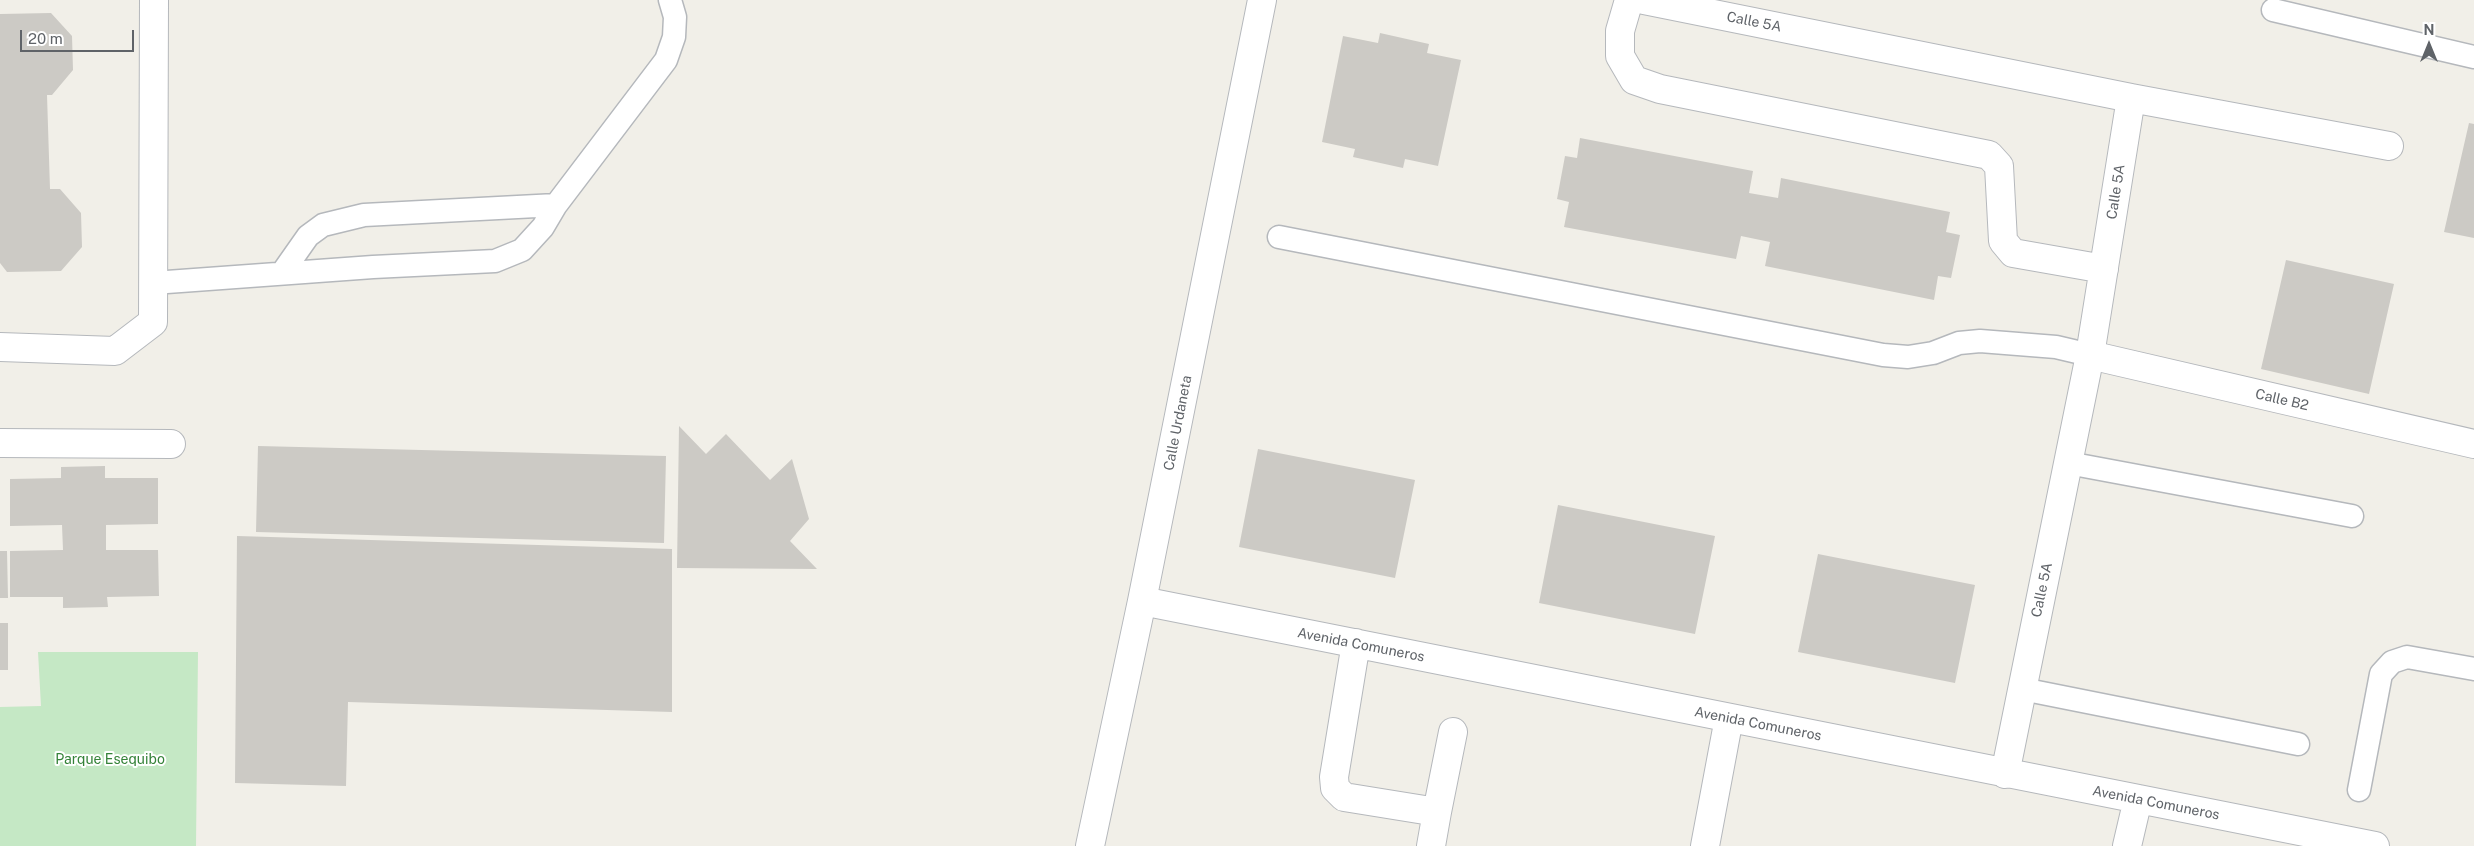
<!DOCTYPE html>
<style>
body{margin:0}
#map{position:relative;width:2474px;height:846px;overflow:hidden;background:#f1efe8;font-family:"Public Sans",sans-serif}
canvas{display:block}
.north{position:absolute;left:2404px;top:20px;width:50px;height:50px;-webkit-text-stroke:4px #fff;paint-order:stroke;rotate:0deg;font-size:14px;font-weight:700;line-height:20px;text-align:center;color:#5f6368}
.north::after{content:'';display:block;margin:auto;width:18px;height:22px;background:#5f6368;clip-path:polygon(50% 0,100% 100%,50% 72%,0 100%)}
.scale{position:absolute;left:20px;top:30px;width:114px;height:22px;box-sizing:border-box;border:2px solid #5f6368;border-top:0;padding-left:6px;font-size:15px;line-height:18px;white-space:nowrap;color:#5f6368;-webkit-text-stroke:4px #fff;paint-order:stroke}
</style>
<div id="map">
<canvas width="2474" height="846"></canvas>
<div class="north">N</div>
<div class="scale">20 m</div>
</div>
<script>
const ctx = document.querySelector('canvas').getContext('2d');
ctx.lineJoin = 'round';
function paint(path, color) {
  ctx.fillStyle = color;
  ctx.fill(path, 'evenodd');
}
function poly(rows) {
  const path = new Path2D();
  for (const r of rows) {
    path.moveTo(r[0], r[1]);
    for (let i = 2; i < r.length; i += 2) path.lineTo(r[i], r[i + 1]);
  }
  return path;
}
function strokePath(path, color, width, dash) {
  ctx.strokeStyle = color;
  ctx.lineWidth = width;
  ctx.lineCap = dash ? 'butt' : 'round';
  ctx.setLineDash(dash || []);
  ctx.stroke(path);
}
function write(font, color, halo, rows, align = 'center') {
  ctx.font = font + ' "Public Sans",sans-serif';
  ctx.lineWidth = 4;
  ctx.setLineDash([]);
  ctx.textBaseline = 'middle';
  ctx.strokeStyle = halo;
  ctx.fillStyle = color;
  for (const [text, x, y, turn = 0] of rows) {
    ctx.save();
    ctx.translate(x, y);
    ctx.rotate((+turn || 0) * Math.PI / 180);
    ctx.textAlign = isNaN(turn) ? turn : align;
    if (halo) ctx.strokeText(text, 0, 0);
    ctx.fillText(text, 0, 0);
    ctx.restore();
  }
}
paint(poly([
 [38,652,198,652,196,846,0,846,0,707,41,706]
]), '#c5e8c5');
paint(poly([
 [51,13,72,36,73,70,52,95,47,95,50,189,60,189,81,213,82,247,61,271,7,272,0,263,0,14],
 [1380,33,1429,44,1427,53,1461,60,1438,166,1405,159,1403,168,1353,157,1355,149,1322,142,1343,36,1378,43],
 [2469,123,2474,124,2474,238,2444,232],
 [1580,138,1753,171,1749,193,1778,198,1781,178,1950,212,1946,232,1960,235,1951,278,1938,276,1934,300,1765,266,1770,242,1741,236,1736,259,1564,227,1569,202,1557,199,1565,156,1577,158],
 [2286,260,2394,284,2369,394,2261,369],
 [679,426,706,454,726,434,770,480,792,459,809,519,790,541,817,569,677,568],
 [258,446,666,456,664,543,256,532],
 [1258,449,1415,480,1395,578,1239,547],
 [105,466,105,478,158,478,158,524,106,525,106,550,158,550,159,596,107,597,108,607,63,608,63,597,10,597,10,551,63,550,62,525,10,526,10,479,61,478,61,467],
 [1558,505,1715,536,1695,634,1539,603],
 [237,536,672,549,672,712,348,702,346,786,235,783],
 [0,551,7,551,8,598,0,598],
 [1818,554,1975,585,1955,683,1798,652],
 [0,623,8,623,8,670,0,670]
]), '#cccac5');
const service = poly([
 [2273,10,2474,57],
 [1279,237,1883,355,1908,357,1933,353,1959,343,1980,341,2056,347,2090,355],
 [282,273,308,236,323,225,364,215,556,205],
 [153,283,373,267,495,261,522,250,543,227,556,205,666,60,674,37,675,17,670,0],
 [2068,463,2352,516],
 [2022,689,2298,744],
 [2359,790,2381,674,2392,662,2407,657,2474,669]
]);
const minor = poly([
 [1629,0,1620,31,1620,56,1634,80,1660,89,1989,155,1999,166,2003,241,2013,253,2104,269],
 [1644,0,2131,98,2090,355,2005,774],
 [2131,98,2389,146],
 [0,347,115,351,153,322,154,0],
 [2090,355,2474,444],
 [0,443,171,444],
 [1142,601,2375,846],
 [1356,643,1334,777,1335,788,1344,797,1437,812,1453,732],
 [1090,846,1142,601,1262,0],
 [1431,846,1437,812],
 [1705,846,1729,718],
 [2127,846,2138,799]
]);
strokePath(service, '#b5b8bc', 25);
strokePath(minor, '#b5b8bc', 30);
strokePath(service, '#fff', 22);
strokePath(minor, '#fff', 28);
write('14px', '#5f6368', '#fff', [
 ["Calle 5A",1754,22,11],
 ["Calle 5A",2116,192,-81],
 ["Calle B2",2282,400,13],
 ["Calle Urdaneta",1178,423,-79],
 ["Calle 5A",2042,590,-78],
 ["Avenida Comuneros",1361,645,11],
 ["Avenida Comuneros",1758,724,11],
 ["Avenida Comuneros",2156,803,11]
]);
write('14px', '#348238', '#fff', [
 ["Parque Esequibo",110,760]
]);
</script>
